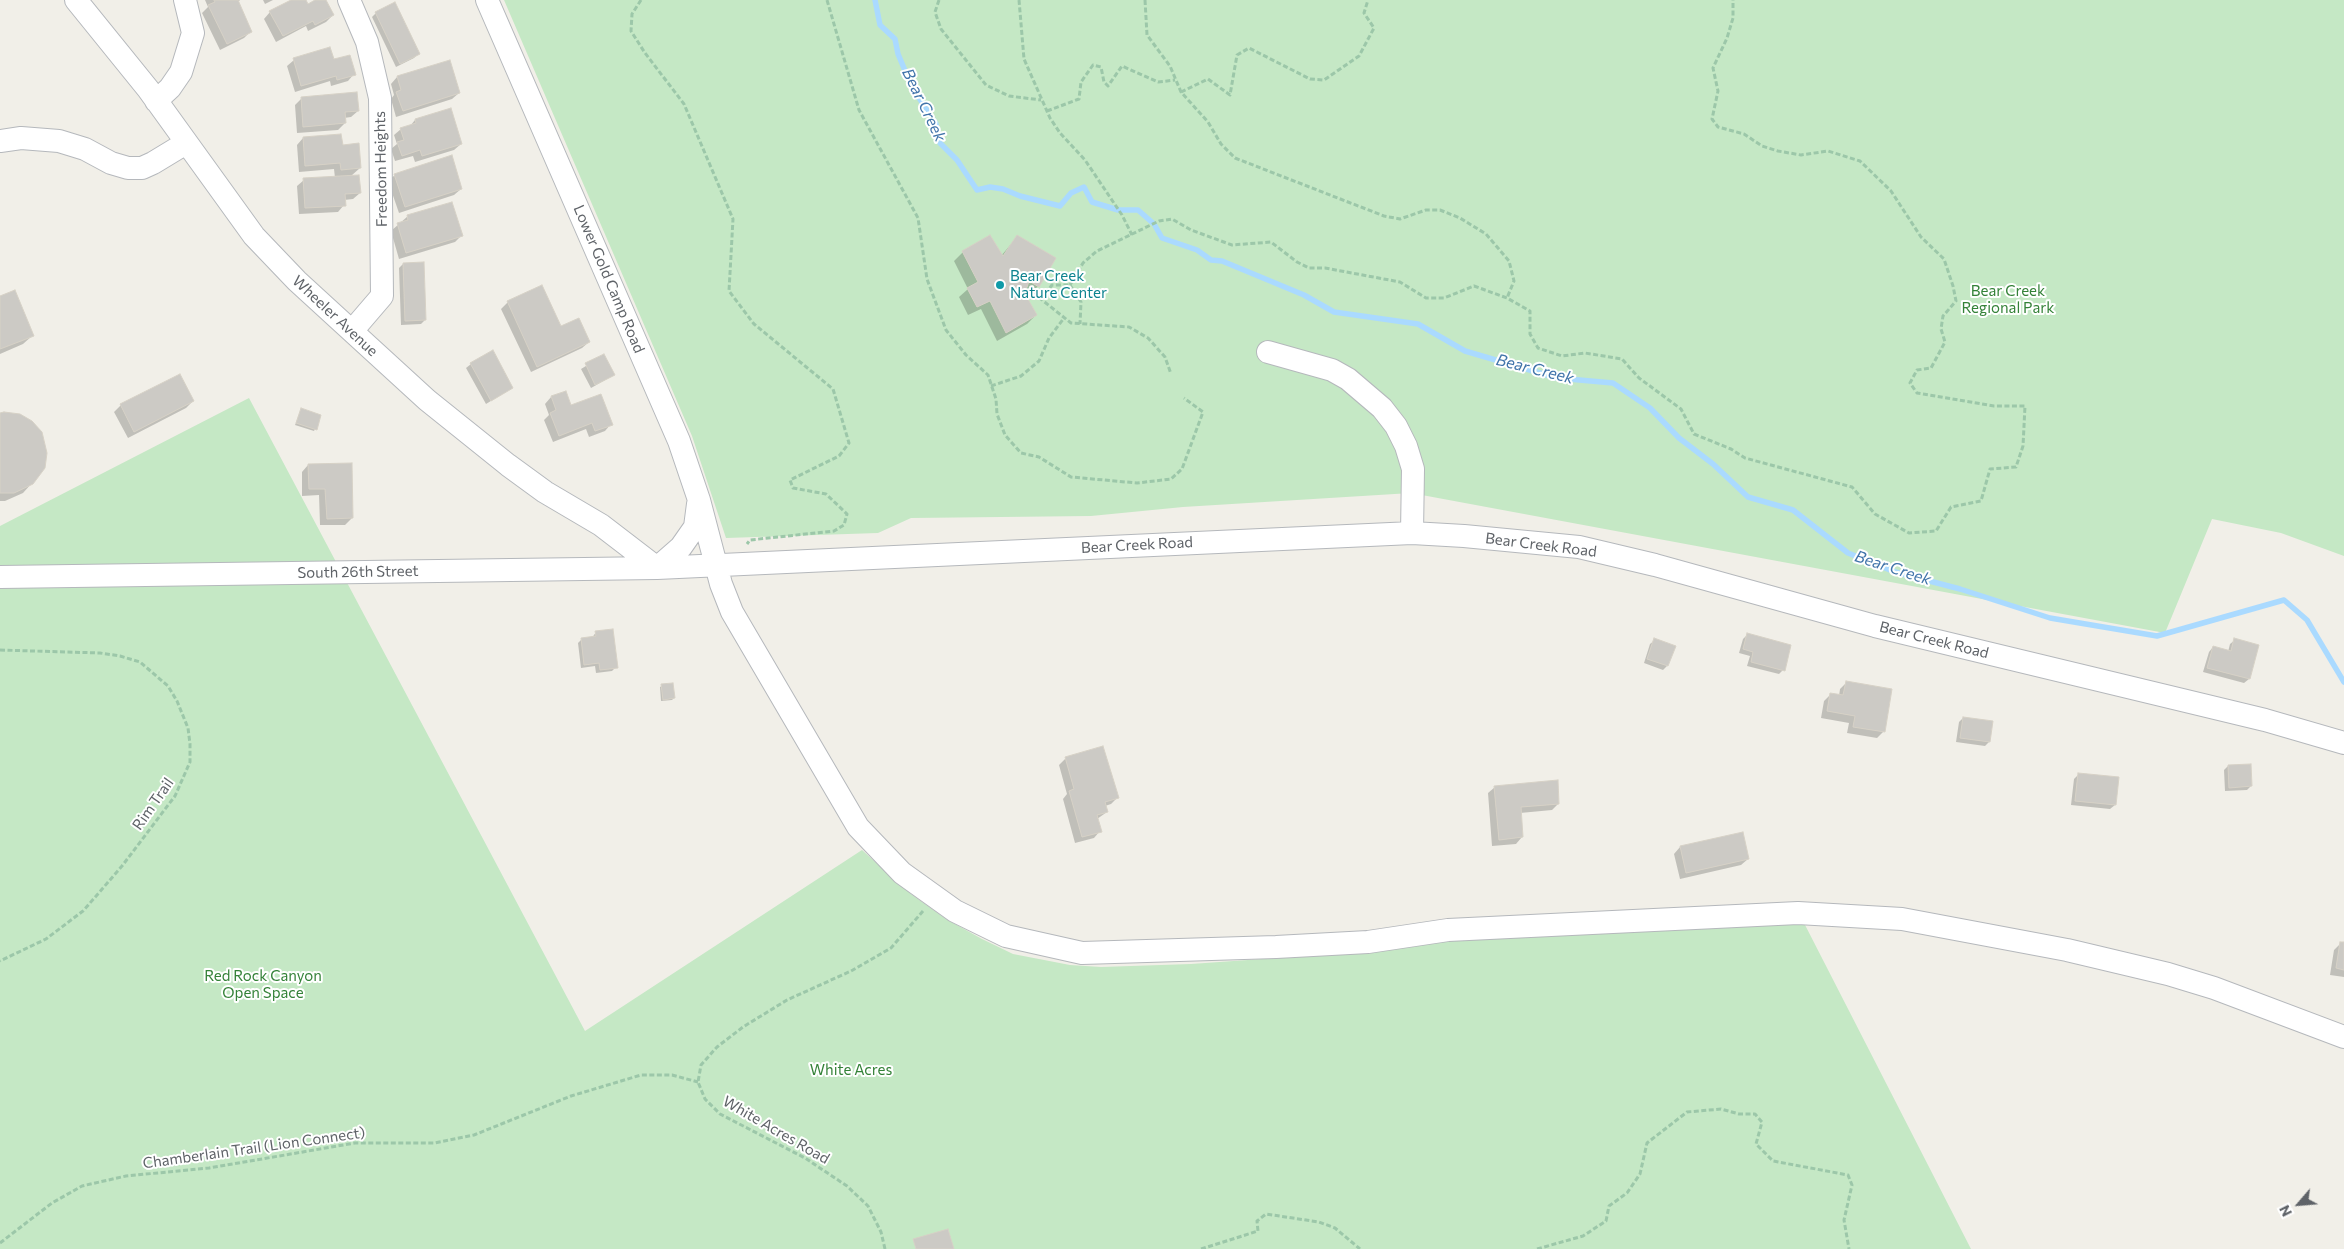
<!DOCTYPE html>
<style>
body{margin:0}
#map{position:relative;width:2344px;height:1249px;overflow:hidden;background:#f1efe8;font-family:Commissioner,sans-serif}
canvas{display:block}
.north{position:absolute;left:2274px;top:1179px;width:50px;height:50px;-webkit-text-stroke:4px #fff;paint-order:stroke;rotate:243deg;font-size:14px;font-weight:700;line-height:20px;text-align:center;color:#5f6368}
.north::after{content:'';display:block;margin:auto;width:18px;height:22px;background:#5f6368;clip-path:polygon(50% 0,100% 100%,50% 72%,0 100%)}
</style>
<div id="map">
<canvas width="2344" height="1249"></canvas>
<div class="north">N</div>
</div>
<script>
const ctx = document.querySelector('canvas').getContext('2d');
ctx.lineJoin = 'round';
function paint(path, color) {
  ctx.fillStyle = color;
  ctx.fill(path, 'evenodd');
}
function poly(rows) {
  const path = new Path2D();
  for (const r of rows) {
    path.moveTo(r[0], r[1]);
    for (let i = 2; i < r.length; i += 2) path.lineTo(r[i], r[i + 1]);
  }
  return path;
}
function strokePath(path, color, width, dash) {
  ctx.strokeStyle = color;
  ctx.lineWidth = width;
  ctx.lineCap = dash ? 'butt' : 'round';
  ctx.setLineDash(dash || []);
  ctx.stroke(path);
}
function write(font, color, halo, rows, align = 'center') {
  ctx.font = font + ' Commissioner,sans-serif';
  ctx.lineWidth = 4;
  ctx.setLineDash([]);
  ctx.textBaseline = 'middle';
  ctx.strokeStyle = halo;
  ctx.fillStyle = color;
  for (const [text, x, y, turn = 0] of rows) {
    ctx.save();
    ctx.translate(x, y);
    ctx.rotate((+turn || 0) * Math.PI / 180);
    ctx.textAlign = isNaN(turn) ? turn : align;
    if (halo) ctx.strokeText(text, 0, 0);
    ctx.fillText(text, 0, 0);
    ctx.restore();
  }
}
paint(poly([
 [504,0,2344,0,2344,556,2281,533,2212,519,2165,633,1411,493,1183,507,1091,516,911,518,878,533,726,538,692,436],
 [249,398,585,1031,862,850,911,894,946,919,982,939,1013,954,1070,965,1101,967,1191,964,1347,953,1464,939,1803,921,1971,1249,0,1249,0,526]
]), '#c5e8c5');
paint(poly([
 [205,0,240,0,238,2,251,31,244,38,220,50,202,13,208,7],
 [263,0,273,0,265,4],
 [296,0,305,0,308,5,318,0,325,0,333,15,326,22,308,31,306,26,276,42,264,19,270,12],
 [376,13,418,54,414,58,396,67,372,17],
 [294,60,333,61,354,74,348,81,331,86,330,81,295,92,287,66],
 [397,77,459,93,452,99,396,117,391,99,394,95,391,84],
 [302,98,358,111,351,117,344,118,345,123,338,130,297,133,295,105],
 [450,110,461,144,454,150,415,162,413,156,395,161,391,149,397,144,394,135,401,129,410,126,415,120],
 [303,138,360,168,351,176,360,193,353,199,344,200,344,205,338,212,299,214,297,186,304,180,335,178,334,169,299,172,297,145],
 [395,175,461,189,454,195,399,213,388,181],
 [408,216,461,236,455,242,399,259,391,231],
 [1017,237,1038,286,1029,295,1024,292,1023,295,1036,315,1027,324,997,341,981,309,968,315,959,297,968,289,954,261,963,252,1001,256],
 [403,264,425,320,421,324,401,325,399,268],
 [0,298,32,336,23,344,0,354],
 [508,302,560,328,589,342,582,348,531,372,501,309],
 [604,355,614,375,591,388,581,369],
 [471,364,512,388,486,404,466,368],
 [565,392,571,407,611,424,605,431,589,437,586,429,553,442,544,420,549,415,545,404,551,397],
 [193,401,186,408,128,438,114,412,121,405],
 [301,410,315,429,314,431,295,425],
 [0,414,32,483,23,493,5,501,0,501],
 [308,465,352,518,345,525,320,525,319,495,302,496,302,472],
 [596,632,616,667,612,671,596,673,595,666,581,668,578,643,582,639,592,638],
 [1747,635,1783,670,1779,674,1747,666,1750,656,1739,653,1743,639],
 [1655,640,1667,666,1663,670,1644,663,1650,644],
 [2235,640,2257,646,2249,679,2244,683,2203,672,2209,652,2213,647,2228,652,2230,644],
 [1846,683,1884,731,1877,738,1847,733,1849,723,1821,718,1824,701,1830,695,1839,696,1840,689],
 [662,686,674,698,672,700,661,701,660,687],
 [1963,718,1989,742,1985,746,1956,742,1959,722],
 [1066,758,1117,798,1111,804,1105,806,1107,812,1097,819,1100,831,1094,838,1075,843,1063,799,1067,794,1059,765],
 [2228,766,2251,786,2247,790,2225,791,2224,770],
 [2078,775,2115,805,2110,809,2071,805,2074,779],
 [1495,787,1558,804,1552,810,1520,813,1522,837,1516,844,1492,846,1488,793],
 [1680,847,1748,859,1741,865,1680,879,1674,854],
 [2341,943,2344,944,2344,977,2330,975,2334,950]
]), '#0003');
strokePath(poly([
 [875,0,880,25,895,39,898,54,912,87,936,124,940,143,957,160,977,190,990,187,1003,189,1020,196,1060,206,1071,193,1084,187,1092,202,1118,210,1138,210,1154,224,1162,238,1197,250,1211,260,1222,261,1304,295,1334,312,1418,324,1465,351,1557,378,1613,383,1650,408,1679,438,1713,464,1748,497,1793,510,1848,553,1895,572,1960,589,2050,618,2157,636,2284,600,2307,620,2344,682]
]), '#aadaff', 5.5);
const building = poly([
 [214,0,238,0,252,32,227,44,208,5,215,2,214,0],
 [291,0,306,0,308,4,315,0,326,0,334,15,315,25,313,21,283,36,269,11,291,0],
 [395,2,420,54,400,64,375,12,395,2],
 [330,47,334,59,350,55,356,75,337,80,336,76,301,86,293,58,330,47],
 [450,60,460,93,403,111,396,92,401,90,397,76,450,60],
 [357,92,359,111,345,112,346,123,303,127,301,97,357,92],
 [451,108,462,144,422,156,420,150,402,156,397,142,404,140,400,128,416,123,415,119,451,108],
 [341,134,343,145,359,143,361,168,341,170,340,163,305,166,303,137,341,134],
 [452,155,462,189,405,207,394,174,452,155],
 [359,175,361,193,345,194,346,206,305,208,303,178,359,175],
 [452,202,463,236,406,253,397,223,408,220,407,215,452,202],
 [990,235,1003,256,1017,235,1056,258,1039,287,1029,281,1025,294,1037,315,1006,333,990,301,977,307,967,288,978,282,962,251,990,235],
 [424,262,426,320,405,321,403,263,424,262],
 [542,285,561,326,579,318,590,342,537,367,507,301,542,285],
 [15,290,34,336,0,349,0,296,15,290],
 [493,350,513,388,491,401,470,363,493,350],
 [604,354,615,375,595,385,585,363,604,354],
 [180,374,194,401,134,432,120,404,180,374],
 [566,391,571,405,601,394,613,425,595,431,592,423,559,436,550,413,556,410,551,396,566,391],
 [301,408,321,415,317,430,296,423,301,408],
 [4,412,20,414,32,421,42,432,47,453,45,468,33,484,14,493,0,493,0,413,4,412],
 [352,463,353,518,327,519,325,489,309,489,308,464,352,463],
 [613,629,618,668,600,670,599,663,584,665,581,638,596,636,595,631,613,629],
 [1747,633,1791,645,1785,671,1751,662,1753,652,1743,649,1747,633],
 [1654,638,1676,646,1668,666,1647,659,1654,638],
 [2234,638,2259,645,2250,679,2207,668,2213,646,2231,651,2234,638],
 [1846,681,1892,689,1885,732,1853,727,1855,716,1827,711,1830,693,1843,695,1846,681],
 [673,683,675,698,663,700,661,684,673,683],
 [1963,717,1993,721,1990,742,1960,738,1963,717],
 [1103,746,1119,798,1105,802,1108,812,1097,815,1102,832,1082,837,1069,791,1074,789,1065,757,1103,746],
 [2251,764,2252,786,2229,788,2228,765,2251,764],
 [2078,773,2119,777,2116,805,2075,801,2078,773],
 [1558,780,1559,804,1521,807,1523,837,1499,840,1494,786,1558,780],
 [1743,832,1749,859,1686,873,1680,846,1743,832],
 [2340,942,2344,942,2344,970,2336,968,2340,942],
 [948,1229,954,1249,916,1249,913,1239,948,1229]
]);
paint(building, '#cccac5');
strokePath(building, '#d6d1c6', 1);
const minor = poly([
 [76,0,148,89,254,236,297,281,427,400,508,465,545,492,601,525,657,568,681,547,695,527,698,504],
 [349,0,367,42,380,98,382,296,352,331],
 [487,0,679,441,699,500,721,584,732,612,858,827,902,873,955,911,1006,936,1082,953,1276,947,1368,942,1448,930,1798,913,1902,919,2067,950,2168,974,2214,988,2344,1037],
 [156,101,170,88,181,72,193,33,185,0],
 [0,141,21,138,59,141,85,149,111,163,128,168,142,168,153,163,186,143],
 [1268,352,1332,370,1348,379,1382,408,1396,426,1406,446,1413,469,1412,533],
 [0,577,657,568,1412,533,1464,536,1579,547,1655,565,1875,626,2265,720,2344,743]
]);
strokePath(minor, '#b5b8bc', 24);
strokePath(poly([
 [641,0,632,14,631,31,645,53,684,104,733,219,729,291,754,324,833,389,849,443,839,456,790,480,793,488,826,494,847,514,844,525,834,531,750,540,747,544],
 [827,0,859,110,918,218,927,279,946,330,966,355,988,375,996,399,997,414,1005,435,1021,453,1039,457,1071,477,1137,483,1171,479,1182,469,1203,412,1184,398],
 [939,0,935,12,941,29,986,85,1009,96,1041,100],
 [1019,0,1024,59,1050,118,1060,133,1085,160,1122,215,1132,235],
 [1145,0,1147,35,1170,66,1181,92,1208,122,1221,144,1235,158,1384,216,1400,219,1426,210,1440,210,1460,218,1486,234,1509,261,1514,281,1507,298],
 [1181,92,1208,79,1230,95,1237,55,1249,48,1310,79,1324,80,1359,56,1374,28,1364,13,1368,0],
 [1047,111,1079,99,1081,82,1093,65,1101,67,1104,82,1108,86,1122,66,1158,82,1175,80],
 [1070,285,1083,263,1097,251,1159,221,1172,219,1191,230,1232,245,1271,242,1297,262,1309,268,1325,268,1400,282,1426,298,1444,298,1474,286,1507,298,1530,311,1530,334,1538,348,1562,356,1585,353,1622,359,1639,378,1681,409,1694,434,1731,449,1745,458,1852,487,1875,514,1909,533,1936,531,1951,507,1981,501,1990,469,2016,467,2023,446,2025,406,1994,406,1917,393,1910,383,1917,370,1931,368,1945,342,1941,329,1943,316,1956,301,1953,286,1944,259,1921,237,1891,191,1860,161,1828,151,1801,155,1778,151,1762,146,1744,134,1718,127,1712,119,1718,91,1713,68,1727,38,1733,18,1733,0],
 [1027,288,1071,323,1129,327,1148,338,1165,357,1171,374],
 [1041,300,1052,285,1070,285,1081,302,1080,324],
 [991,386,1021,376,1039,361,1049,338,1064,318],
 [0,650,100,653,120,656,140,662,168,686,177,701,188,728,190,744,190,762,175,796,122,866,97,895,83,911,46,939,0,961],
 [0,1243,52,1203,82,1186,126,1176,209,1168,355,1143,435,1143,474,1135,571,1096,641,1075,672,1075,698,1082],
 [885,1249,881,1232,868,1206,847,1186,805,1158,720,1114,705,1099,698,1082,701,1065,717,1047,743,1027,787,1000,851,971,891,948,923,911],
 [1201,1249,1258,1231,1257,1221,1266,1214,1319,1222,1335,1228,1360,1249],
 [1537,1249,1583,1236,1606,1221,1609,1206,1627,1193,1640,1174,1647,1143,1687,1112,1721,1109,1739,1114,1755,1114,1762,1122,1756,1144,1773,1161,1848,1175,1852,1185,1844,1220,1849,1249]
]), '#9cc7a9', 3, [5, 2.5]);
strokePath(minor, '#fff', 22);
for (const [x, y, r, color] of [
 [1000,285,5,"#0f9aa8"]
]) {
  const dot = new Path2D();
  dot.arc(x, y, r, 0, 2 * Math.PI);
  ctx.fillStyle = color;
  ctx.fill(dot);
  strokePath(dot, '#fff', 2);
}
write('15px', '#5f6368', '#fff', [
 ["Freedom Heights",381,169,-91],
 ["Lower Gold Camp Road",609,279,67],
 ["Wheeler Avenue",335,316,43],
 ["Bear Creek Road",1137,545,-3],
 ["Bear Creek Road",1541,545,7],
 ["South 26th Street",358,572,-1],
 ["Bear Creek Road",1934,640,14],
 ["Rim Trail",153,804,-55],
 ["White Acres Road",776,1130,30],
 ["Chamberlain Trail (Lion Connect)",254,1148,-8]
]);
write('15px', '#0d838f', '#fff', [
 ["Bear Creek",1010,276],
 ["Nature Center",1010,293]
], 'left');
write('15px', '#348238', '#fff', [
 ["Bear Creek",2008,291],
 ["Regional Park",2008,308],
 ["Red Rock Canyon",263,976],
 ["Open Space",263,993],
 ["White Acres",851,1070]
]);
write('italic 16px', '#4174aa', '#fff', [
 ["Bear Creek",924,105,64],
 ["Bear Creek",1535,369,14],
 ["Bear Creek",1893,568,18]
]);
</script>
